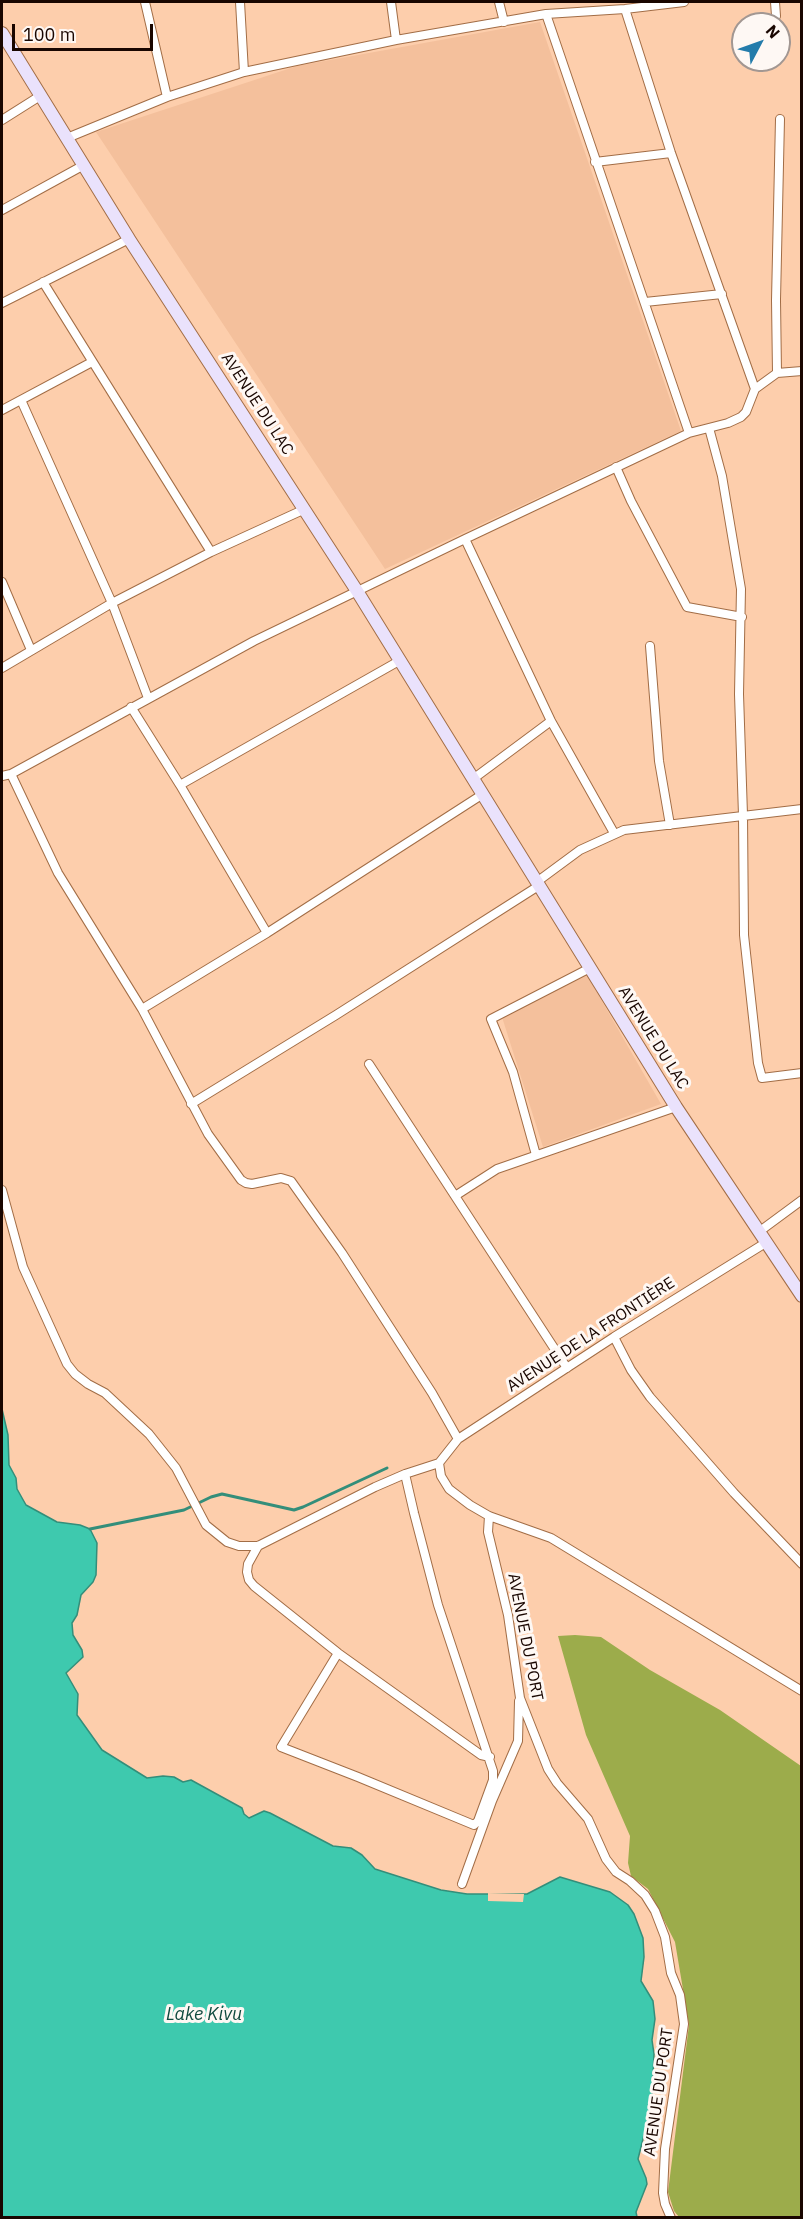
<!DOCTYPE html>
<meta charset="utf-8">
<style>
body{margin:0}
#map{position:relative;width:803px;height:2219px;overflow:hidden;background:#fdceac;font-family:"IBM Plex Sans",sans-serif}
canvas{display:block}
.frame{position:absolute;inset:0;border:3px solid #190600;pointer-events:none}
.north{position:absolute;left:731px;top:12px;width:60px;height:60px;box-sizing:border-box;background:#fef8f4;border:2px solid #a29792;border-radius:50%;rotate:49deg;font-size:16px;font-weight:700;line-height:24px;text-align:center;color:#190600}
.north::after{content:'';display:block;margin:auto;width:21px;height:27px;background:#247cab;clip-path:polygon(50% 0,100% 100%,50% 72%,0 100%)}
.scale{position:absolute;left:12px;top:24px;width:141px;height:27px;box-sizing:border-box;border:3px solid #190600;border-top:0;padding-left:8px;font-size:18px;line-height:21px;white-space:nowrap;color:#190600;-webkit-text-stroke:4px #fef8f4;paint-order:stroke}
</style>
<div id="map">
<canvas width="803" height="2219"></canvas>
<div class="frame"></div>
<div class="north">N</div>
<div class="scale">100 m</div>
</div>
<script>
const ctx = document.querySelector('canvas').getContext('2d');
ctx.lineJoin = 'round';
function paint(path, color) {
  ctx.fillStyle = color;
  ctx.fill(path, 'evenodd');
}
function poly(rows) {
  const path = new Path2D();
  for (const r of rows) {
    path.moveTo(r[0], r[1]);
    for (let i = 2; i < r.length; i += 2) path.lineTo(r[i], r[i + 1]);
  }
  return path;
}
function strokePath(path, color, width, dash) {
  ctx.strokeStyle = color;
  ctx.lineWidth = width;
  ctx.lineCap = dash ? 'butt' : 'round';
  ctx.setLineDash(dash || []);
  ctx.stroke(path);
}
function write(font, color, halo, rows, align = 'center') {
  ctx.font = font + ' "IBM Plex Sans",sans-serif';
  ctx.lineWidth = 6;
  ctx.setLineDash([]);
  ctx.textBaseline = 'middle';
  ctx.strokeStyle = halo;
  ctx.fillStyle = color;
  for (const [text, x, y, turn = 0] of rows) {
    ctx.save();
    ctx.translate(x, y);
    ctx.rotate((+turn || 0) * Math.PI / 180);
    ctx.textAlign = isNaN(turn) ? turn : align;
    if (halo) ctx.strokeText(text, 0, 0);
    ctx.fillText(text, 0, 0);
    ctx.restore();
  }
}
paint(poly([
 [540,22,681,431,385,569,96,132,297,66],
 [587,975,661,1104,543,1147,502,1017]
]), '#f4c09c');
paint(poly([
 [575,1635,601,1637,650,1670,720,1710,801,1766,801,2217,679,2217,674,2211,668,2192,689,2025,675,1942,648,1889,631,1876,628,1863,630,1836,586,1735,558,1636]
]), '#9cac4b');
const water = poly([
 [2,1409,8,1435,9,1465,16,1478,17,1489,26,1505,57,1522,80,1525,90,1529,97,1543,96,1575,93,1582,81,1595,77,1615,72,1623,73,1635,82,1650,83,1657,66,1673,78,1694,77,1715,102,1750,147,1778,163,1776,174,1777,183,1782,191,1780,242,1808,244,1814,249,1818,264,1811,270,1813,333,1846,351,1848,362,1855,375,1869,441,1890,467,1894,527,1894,560,1877,610,1892,628,1905,634,1914,643,1938,644,1957,641,1981,653,2001,655,2019,652,2040,654,2054,651,2119,644,2135,638,2159,646,2178,647,2184,636,2212,637,2217,2,2217,2,1409]
]);
paint(water, '#3ec9ae');
strokePath(water, '#338e7a', 1.5);
paint(poly([
 [488,1893,524,1894,523,1902,488,1901]
]), '#fdceac');
strokePath(poly([
 [90,1529,184,1510,211,1497,222,1494,294,1510,303,1507,387,1468]
]), '#338e7a', 3);
const street = poly([
 [145,2,167,97],
 [240,2,244,72],
 [391,2,396,40],
 [499,2,504,22],
 [775,2,776,16],
 [625,9,671,153,755,389],
 [546,14,689,433],
 [2,120,40,96],
 [67,138,167,97,244,72,396,40,546,14,625,9,684,2],
 [595,162,671,153],
 [2,210,84,165],
 [43,282,211,552],
 [645,302,722,294],
 [2,303,129,239],
 [777,373,776,300,780,119],
 [21,400,112,603,148,698],
 [2,410,92,362],
 [709,428,722,476,741,589,739,694,743,815,744,935,758,1063,762,1078,802,1073],
 [616,467,631,501,687,607,742,617],
 [465,539,551,721,614,833],
 [2,582,31,650],
 [650,646,659,761,670,825],
 [2,668,112,603,211,552,305,509],
 [131,707,180,785,267,933],
 [11,774,58,873,142,1009,208,1134,241,1180,246,1183,252,1184,281,1178,291,1181,342,1253,432,1393,458,1439],
 [2,776,11,774,254,641,465,539,689,433,728,423,741,417,746,412,755,389,777,373,802,371],
 [473,779,551,721],
 [180,785,399,661],
 [538,881,580,850,624,830,802,809],
 [142,1009,267,933,483,794],
 [369,1064,567,1368],
 [191,1104,336,1015,540,885],
 [536,1155,513,1072,491,1019,590,968],
 [2,1190,23,1267,67,1364,75,1374,88,1384,105,1393,149,1434,176,1468,206,1525,227,1542,239,1546,258,1546,375,1487,405,1474,439,1463],
 [455,1196,497,1169,676,1107],
 [760,1231,802,1200],
 [614,1337,631,1370,650,1397,734,1493,802,1564],
 [439,1463,441,1476,449,1489,470,1505,489,1516,551,1538,802,1691],
 [439,1463,458,1439,614,1337,767,1242],
 [489,1516,488,1532,508,1615,520,1698,548,1769,557,1783,588,1819,606,1859,616,1872,630,1881,645,1895,655,1911,665,1937,671,1973,680,1995,684,2024,665,2149,663,2193,665,2204,671,2218],
 [258,1546,248,1564,247,1572,249,1580,254,1586,338,1653,481,1755,490,1757],
 [338,1653,281,1747,358,1777,474,1825,478,1821,493,1780,493,1771,438,1605,414,1513,405,1474],
 [462,1884,492,1801,518,1741,519,1701]
]);
const secondary = poly([
 [2,33,129,239,357,591,676,1107,802,1296]
]);
strokePath(street, '#a26d46', 10);
strokePath(secondary, '#a26d46', 14);
strokePath(street, '#fff', 8);
strokePath(secondary, '#eae2fc', 12);
write('16px', '#190600', '#fef8f4', [
 ["AVENUE DU LAC",257,404,57],
 ["AVENUE DU LAC",653,1038,58],
 ["AVENUE DE LA FRONTIÈRE",591,1335,-33],
 ["AVENUE DU PORT",525,1637,79],
 ["AVENUE DU PORT",659,2092,-82]
]);
write('italic 18px', '#104a3f', '#fef8f4', [
 ["Lake Kivu",204,2015]
]);
</script>
